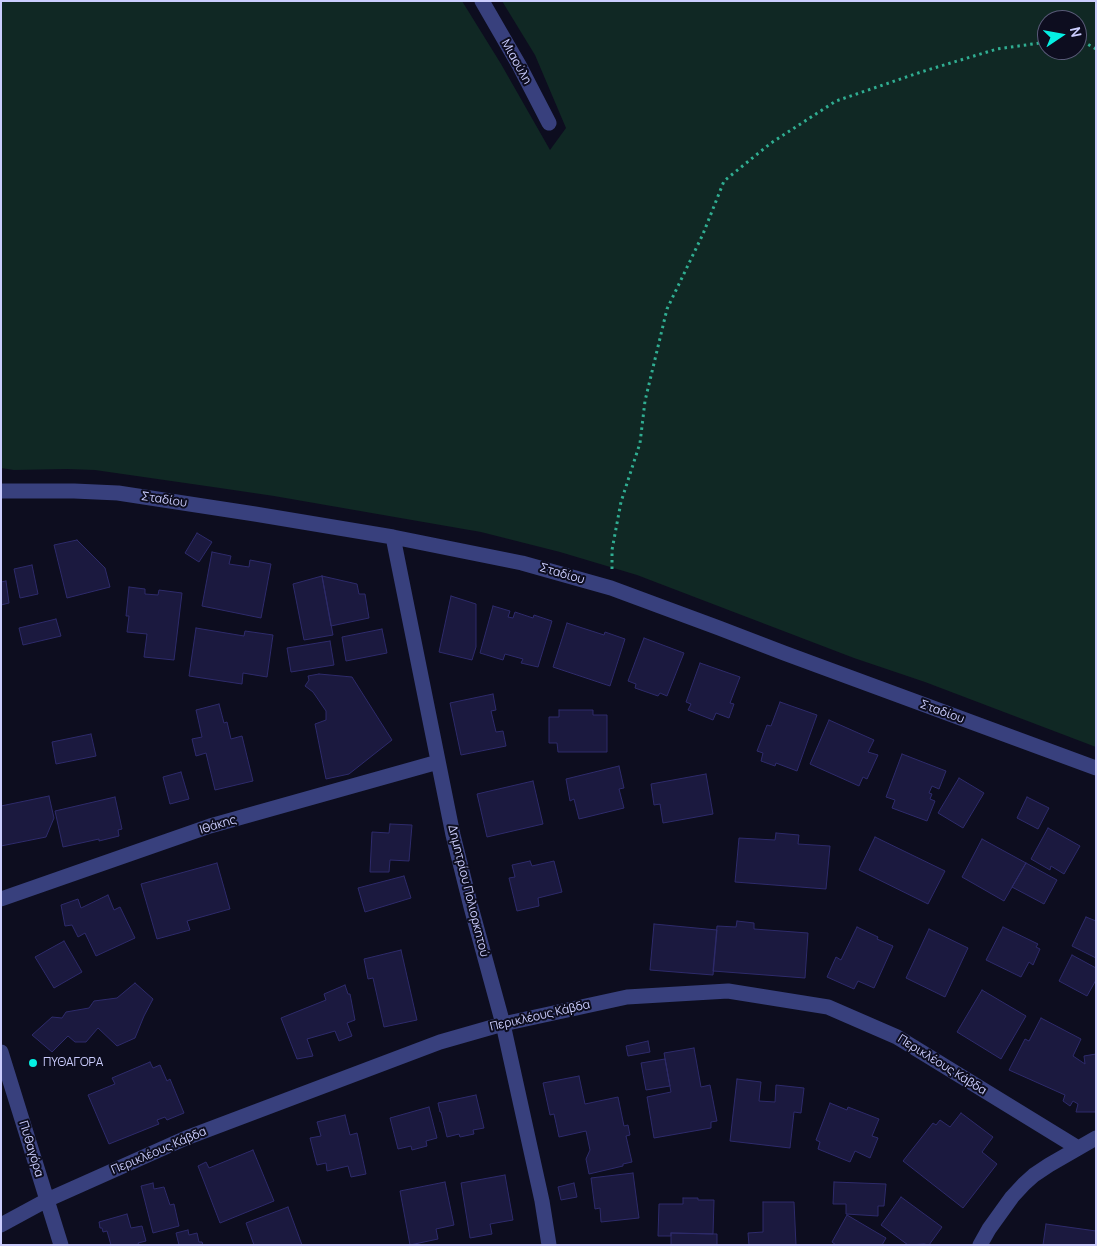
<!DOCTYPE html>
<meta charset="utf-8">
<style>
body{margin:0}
#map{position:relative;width:1097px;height:1246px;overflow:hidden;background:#0d0d1f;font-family:Manrope,sans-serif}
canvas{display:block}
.frame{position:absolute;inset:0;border:2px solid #cbcdfe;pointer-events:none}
.north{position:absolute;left:1037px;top:10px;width:50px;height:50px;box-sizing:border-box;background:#0d0d1f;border:1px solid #595a78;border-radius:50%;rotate:78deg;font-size:14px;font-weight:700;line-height:20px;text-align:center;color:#cbcdfe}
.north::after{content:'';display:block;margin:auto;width:18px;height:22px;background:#05f0e3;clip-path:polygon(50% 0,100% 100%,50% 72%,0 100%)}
</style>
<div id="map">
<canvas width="1097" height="1246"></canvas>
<div class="frame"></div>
<div class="north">N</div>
</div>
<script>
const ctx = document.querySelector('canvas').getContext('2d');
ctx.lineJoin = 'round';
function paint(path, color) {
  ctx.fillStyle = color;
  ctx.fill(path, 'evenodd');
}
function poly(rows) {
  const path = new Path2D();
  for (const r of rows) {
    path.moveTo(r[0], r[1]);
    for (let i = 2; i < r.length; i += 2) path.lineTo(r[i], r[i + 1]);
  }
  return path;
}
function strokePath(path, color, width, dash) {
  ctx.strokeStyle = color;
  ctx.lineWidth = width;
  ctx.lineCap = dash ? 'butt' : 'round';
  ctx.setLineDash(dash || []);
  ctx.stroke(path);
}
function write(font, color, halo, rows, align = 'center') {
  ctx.font = font + ' Manrope,sans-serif';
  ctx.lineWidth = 4;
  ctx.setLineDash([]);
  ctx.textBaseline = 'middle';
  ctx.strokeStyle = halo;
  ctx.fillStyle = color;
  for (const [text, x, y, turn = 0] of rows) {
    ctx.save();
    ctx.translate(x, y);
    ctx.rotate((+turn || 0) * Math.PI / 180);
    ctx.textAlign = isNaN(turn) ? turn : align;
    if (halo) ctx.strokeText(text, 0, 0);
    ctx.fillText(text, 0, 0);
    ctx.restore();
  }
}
paint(poly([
 [1,1,462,1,501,64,550,150,566,128,535,55,502,1,1096,1,1096,747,925,682,854,658,637,575,560,552,481,532,274,496,220,488,95,470,67,469,14,470,1,468],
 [1047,20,1077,20,1077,50,1047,50]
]), '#102824');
const building = poly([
 [197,533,212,542,199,562,185,553,197,533],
 [77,540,105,568,110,587,67,598,54,545,77,540],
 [212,552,231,556,229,564,249,567,250,560,271,564,261,618,202,606,212,552],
 [32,565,38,594,20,598,14,569,32,565],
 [322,576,357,584,359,594,365,594,369,618,331,626,322,576],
 [322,576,333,635,304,640,293,584,322,576],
 [6,581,9,603,1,605,1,582,6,581],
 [129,587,145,589,145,594,158,595,159,590,182,593,174,660,144,657,147,634,127,632,129,616,126,616,129,587],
 [451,596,476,604,476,647,472,660,439,652,451,596],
 [493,606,510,611,508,617,513,618,515,612,533,618,534,615,552,621,538,667,521,663,523,659,505,654,503,660,480,653,493,606],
 [56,619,61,636,23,645,19,628,56,619],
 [567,623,604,635,605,632,625,639,610,686,553,667,567,623],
 [196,628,244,636,245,631,273,635,267,677,243,673,242,684,189,676,196,628],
 [382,629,387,653,346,661,342,637,382,629],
 [644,638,684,653,667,696,660,693,658,696,635,688,636,684,628,681,644,638],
 [330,641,334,665,291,672,287,648,330,641],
 [700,663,740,677,730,703,734,704,729,718,716,713,713,720,688,710,691,704,686,702,700,663],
 [319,674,352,677,392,740,349,774,326,779,315,724,326,720,326,711,313,692,305,686,309,680,308,676,319,674],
 [493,694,496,710,491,711,496,732,503,731,506,746,461,755,450,703,493,694],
 [780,702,817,715,797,771,776,763,775,766,761,761,763,753,757,751,767,725,771,726,780,702],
 [219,704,224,723,227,722,231,739,242,736,253,781,215,790,206,753,196,756,192,739,202,737,196,710,219,704],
 [559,710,593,710,593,715,607,715,607,752,558,752,557,743,549,743,549,717,559,717,559,710],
 [829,720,874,740,868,752,878,755,867,779,863,777,859,786,810,764,829,720],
 [91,734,96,756,56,764,52,742,91,734],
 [902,754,946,771,939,789,932,786,929,793,932,794,930,799,935,801,927,821,892,808,895,800,886,797,902,754],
 [619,766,624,788,619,789,624,808,579,819,574,799,570,801,566,779,619,766],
 [181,772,189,799,170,804,163,777,181,772],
 [706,774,713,814,663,823,660,804,654,805,651,784,706,774],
 [959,778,984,793,963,828,938,813,959,778],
 [533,781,543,824,487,837,477,794,533,781],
 [49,796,54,818,46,837,1,846,1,806,49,796],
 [115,797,122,829,118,830,119,836,99,841,99,839,63,847,55,811,115,797],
 [1027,797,1049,808,1038,829,1017,818,1027,797],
 [390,824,412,825,409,861,390,860,389,872,370,872,372,832,389,833,390,824],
 [1048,828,1080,846,1064,874,1051,866,1050,870,1031,859,1048,828],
 [776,833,799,835,798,844,830,846,826,889,735,882,739,838,775,840,776,833],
 [875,837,945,871,928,904,859,870,875,837],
 [982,839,1026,863,1004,901,962,877,982,839],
 [530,861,532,866,554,861,562,892,538,898,539,906,517,911,509,878,515,877,512,865,530,861],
 [217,863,230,909,187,921,190,930,157,939,141,884,217,863],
 [1026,863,1057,880,1044,904,1012,887,1026,863],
 [404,876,411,898,365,912,358,888,404,876],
 [108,895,114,910,120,907,135,938,96,956,85,933,78,937,72,925,65,926,61,905,78,899,81,908,108,895],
 [1086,917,1096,921,1096,958,1072,946,1086,917],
 [737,921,754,923,754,929,808,933,805,978,713,971,717,926,736,927,737,921],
 [654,924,717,930,713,975,650,970,654,924],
 [857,927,878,937,877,939,893,946,874,988,858,981,854,989,827,977,836,957,841,960,857,927],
 [1003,927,1038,944,1036,947,1040,949,1033,965,1029,962,1021,977,986,960,1003,927],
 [929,929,968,948,945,997,906,978,929,929],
 [64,941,82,972,54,988,35,957,64,941],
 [401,950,417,1020,384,1027,373,978,368,979,364,959,401,950],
 [1072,955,1096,968,1096,980,1087,996,1059,981,1072,955],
 [135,983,153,999,144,1016,135,1038,117,1046,98,1028,86,1042,75,1042,68,1036,52,1052,32,1035,52,1017,62,1018,66,1012,89,1008,94,1001,117,998,135,983],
 [345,985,348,994,350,994,355,1020,347,1023,352,1036,339,1041,335,1031,307,1039,313,1056,297,1059,281,1018,326,1000,324,994,345,985],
 [982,990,1026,1016,1001,1059,957,1032,982,990],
 [1041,1018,1081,1039,1073,1056,1085,1064,1084,1056,1096,1054,1096,1112,1076,1112,1078,1104,1073,1101,1070,1106,1063,1101,1065,1095,1009,1070,1025,1039,1029,1041,1041,1018],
 [648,1041,650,1052,628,1056,626,1046,648,1041],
 [694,1048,701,1087,710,1085,717,1121,711,1122,711,1128,654,1138,647,1097,671,1092,664,1053,694,1048],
 [665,1059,670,1086,646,1090,641,1063,665,1059],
 [150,1062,153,1068,160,1065,167,1081,170,1079,184,1113,167,1120,165,1117,157,1120,159,1124,109,1144,88,1095,115,1084,112,1078,150,1062],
 [579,1076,585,1104,618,1097,624,1126,628,1125,630,1135,626,1136,632,1162,623,1164,623,1166,589,1174,586,1159,590,1150,586,1131,559,1137,554,1114,550,1115,543,1083,579,1076],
 [737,1079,761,1082,759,1101,775,1102,776,1085,804,1088,801,1113,794,1112,790,1148,730,1141,737,1079],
 [476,1095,484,1128,473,1130,474,1134,460,1137,459,1134,447,1137,441,1112,440,1112,438,1103,476,1095],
 [830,1103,847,1110,848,1107,879,1119,872,1136,878,1138,870,1158,855,1151,850,1162,818,1149,820,1142,816,1140,830,1103],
 [429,1107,437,1138,426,1141,427,1146,412,1150,411,1146,398,1149,390,1118,429,1107],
 [961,1113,993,1137,982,1152,997,1164,963,1208,903,1161,933,1123,936,1125,940,1120,950,1127,961,1113],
 [345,1115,350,1135,357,1133,366,1174,351,1177,348,1166,327,1171,326,1163,317,1165,310,1138,321,1136,317,1122,345,1115],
 [253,1150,274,1201,220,1223,198,1166,206,1162,209,1168,253,1150],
 [633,1173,639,1218,601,1222,600,1208,595,1209,591,1178,633,1173],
 [505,1175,513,1220,490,1224,492,1234,470,1238,461,1183,505,1175],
 [445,1182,454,1225,436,1229,438,1239,410,1245,400,1191,445,1182],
 [834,1182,886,1184,884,1206,878,1206,878,1216,846,1214,846,1204,833,1204,834,1182],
 [153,1183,154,1189,164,1187,170,1205,174,1204,179,1226,153,1233,141,1186,153,1183],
 [574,1183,577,1197,561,1200,558,1187,574,1183],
 [901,1197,942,1227,929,1245,924,1244,908,1245,881,1225,901,1197],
 [683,1198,698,1198,698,1200,714,1200,713,1234,671,1233,671,1236,658,1236,659,1204,683,1204,683,1198],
 [763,1202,794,1202,796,1245,749,1245,748,1233,763,1232,763,1202],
 [288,1207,302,1245,254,1245,246,1223,288,1207],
 [127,1214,131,1228,142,1226,146,1241,138,1243,139,1245,111,1245,107,1231,103,1232,102,1228,100,1228,99,1222,127,1214],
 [847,1215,886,1238,882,1245,836,1245,832,1242,847,1215],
 [1046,1224,1096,1231,1096,1245,1043,1245,1046,1224],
 [188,1230,189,1235,197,1233,199,1242,202,1242,203,1245,179,1245,176,1233,188,1230],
 [671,1233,717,1234,717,1245,671,1245,671,1233]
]);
paint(building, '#1b193f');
strokePath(building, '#2e2b6b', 1);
strokePath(poly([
 [1077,38,1096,49],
 [612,569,612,550,621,502,640,443,645,401,667,309,703,234,724,181,771,143,836,101,921,72,997,49,1047,42]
]), '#30ae92', 3, [2.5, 4]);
strokePath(poly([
 [482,1,519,65,549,123],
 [1,491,74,491,118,493,255,514,393,537,522,563,611,588,719,628,784,653,1096,768],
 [393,537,453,835,471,907,503,1024,542,1201,549,1245],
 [1,899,210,826,438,762],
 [1,1052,61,1245],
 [1,1225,47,1200,186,1138,440,1042,503,1024,627,997,728,991,828,1007,897,1037,1078,1148],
 [980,1245,989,1229,1012,1197,1024,1184,1034,1175,1049,1165,1096,1138]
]), '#38407d', 15);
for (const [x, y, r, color] of [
 [33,1063,5,"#05f0e3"]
]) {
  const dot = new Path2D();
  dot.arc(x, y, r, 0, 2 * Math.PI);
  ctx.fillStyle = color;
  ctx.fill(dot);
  strokePath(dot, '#0d0d1f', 2);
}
write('12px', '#cbcdfe', '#0d0d1f', [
 ["Μιαούλη",516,62,61],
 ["Σταδίου",164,500,9],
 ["Σταδίου",562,574,16],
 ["Σταδίου",942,712,20],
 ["Ιθάκης",218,825,-17],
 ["Δημητρίου Πολιορκητού",468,891,76],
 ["Περικλέους Κάβδα",540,1016,-13],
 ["Περικλέους Κάβδα",942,1065,32],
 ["Πυθαγόρα",31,1149,73],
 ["Περικλέους Κάβδα",159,1151,-23]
]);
write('12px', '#cbcdfe', '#0d0d1f', [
 ["ΠΥΘΑΓΟΡΑ",43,1063]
], 'left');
</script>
